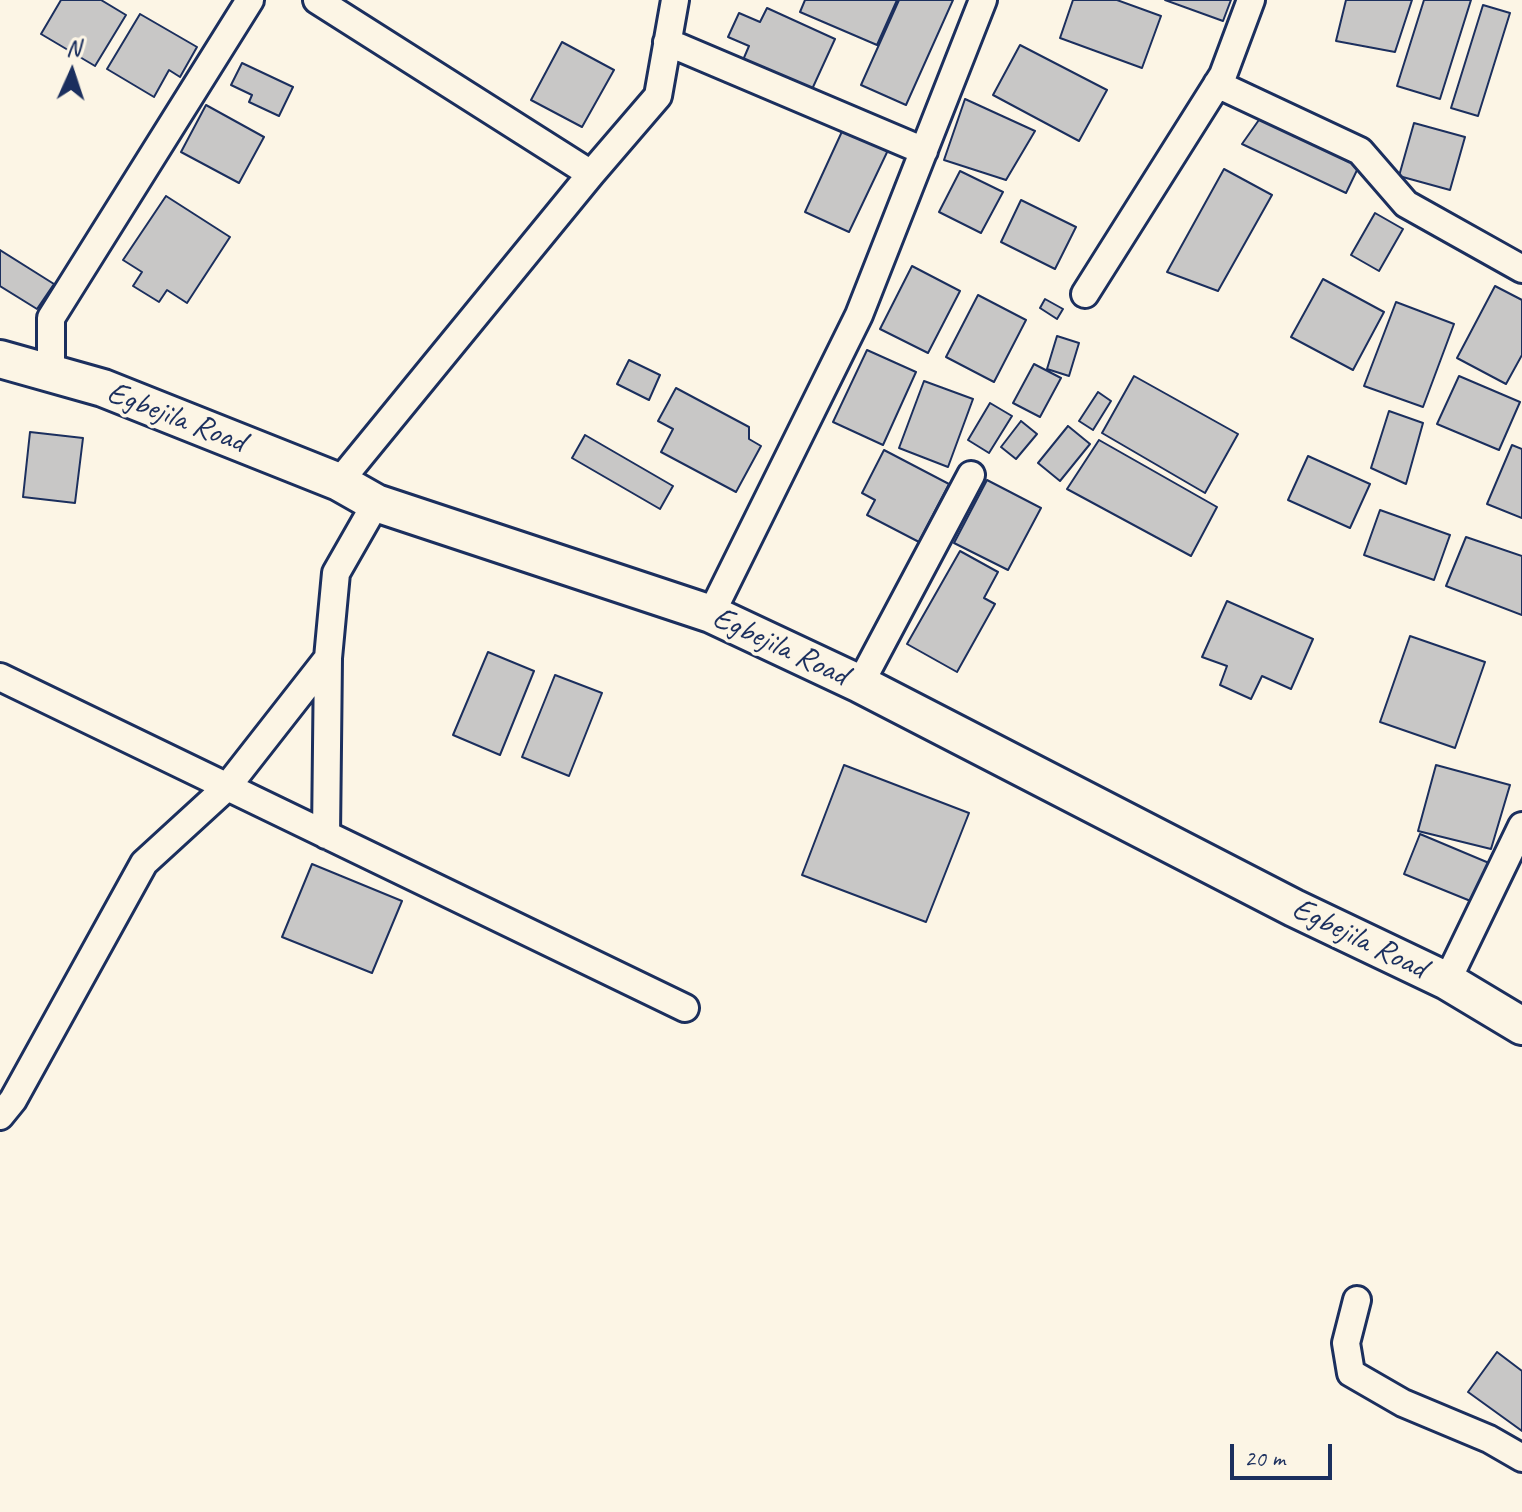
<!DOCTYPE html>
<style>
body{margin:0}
#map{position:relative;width:1522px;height:1512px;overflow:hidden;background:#fcf5e5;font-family:Caveat,sans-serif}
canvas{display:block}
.north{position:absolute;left:32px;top:32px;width:80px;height:80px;-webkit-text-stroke:6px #fcf5e5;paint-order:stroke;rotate:3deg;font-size:22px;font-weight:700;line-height:32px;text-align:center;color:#1b2f5e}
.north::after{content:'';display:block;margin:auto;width:28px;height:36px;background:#1b2f5e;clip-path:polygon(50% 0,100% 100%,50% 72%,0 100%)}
.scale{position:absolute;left:1230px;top:1444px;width:102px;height:36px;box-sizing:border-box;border:4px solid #1b2f5e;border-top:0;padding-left:10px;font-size:24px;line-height:28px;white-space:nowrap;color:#1b2f5e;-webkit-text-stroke:6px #fcf5e5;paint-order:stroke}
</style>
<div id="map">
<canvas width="1522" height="1512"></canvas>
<div class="north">N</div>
<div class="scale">20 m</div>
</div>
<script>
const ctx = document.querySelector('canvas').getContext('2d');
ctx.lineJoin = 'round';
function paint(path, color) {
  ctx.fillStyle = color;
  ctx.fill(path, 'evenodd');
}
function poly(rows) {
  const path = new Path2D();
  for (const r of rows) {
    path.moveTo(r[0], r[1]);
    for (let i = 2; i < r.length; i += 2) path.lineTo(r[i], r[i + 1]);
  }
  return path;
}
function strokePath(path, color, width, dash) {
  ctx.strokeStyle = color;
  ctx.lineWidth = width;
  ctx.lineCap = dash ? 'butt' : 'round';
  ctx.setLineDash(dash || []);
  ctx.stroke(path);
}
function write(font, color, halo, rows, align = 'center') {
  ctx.font = font + ' Caveat,sans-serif';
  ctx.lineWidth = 7;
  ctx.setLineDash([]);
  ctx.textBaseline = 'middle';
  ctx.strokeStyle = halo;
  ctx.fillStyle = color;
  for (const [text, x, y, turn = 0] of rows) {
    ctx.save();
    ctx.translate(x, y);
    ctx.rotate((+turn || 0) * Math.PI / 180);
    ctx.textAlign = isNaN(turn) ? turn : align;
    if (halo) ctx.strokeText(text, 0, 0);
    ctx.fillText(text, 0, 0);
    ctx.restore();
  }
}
const building = poly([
 [61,0,101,0,126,15,95,66,41,34,61,0],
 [805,0,897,0,877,45,800,12,805,0],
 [899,0,953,0,906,105,861,85,899,0],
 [1073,0,1117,0,1161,16,1142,68,1060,38,1073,0],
 [1165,0,1231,0,1223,21,1165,0],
 [1346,0,1412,0,1395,52,1336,41,1346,0],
 [1424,0,1471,0,1440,99,1397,86,1424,0],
 [1483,5,1510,13,1478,116,1451,108,1483,5],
 [767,8,835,39,808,98,740,67,749,46,728,37,739,13,760,22,767,8],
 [140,14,197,47,180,77,169,70,154,97,107,69,140,14],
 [562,42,614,70,582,127,531,100,562,42],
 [1020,45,1107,90,1079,141,993,95,1020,45],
 [242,63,293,87,279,116,249,102,252,95,231,85,242,63],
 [965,99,1035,131,1006,180,944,160,965,99],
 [206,105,264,137,239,183,181,152,206,105],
 [1261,117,1359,166,1346,193,1242,144,1261,117],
 [1414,123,1465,137,1450,190,1399,176,1414,123],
 [845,125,890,146,849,232,805,212,845,125],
 [1224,169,1272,195,1218,291,1167,272,1224,169],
 [960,171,1003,192,981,233,939,212,960,171],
 [166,196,230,237,187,303,167,290,159,302,133,286,142,272,123,260,166,196],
 [1021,200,1076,227,1055,269,1001,242,1021,200],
 [1375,213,1403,229,1379,271,1351,255,1375,213],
 [0,250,54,284,37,309,0,286,0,250],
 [912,266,960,291,928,353,880,329,912,266],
 [1323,279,1384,312,1353,370,1291,337,1323,279],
 [1495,286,1522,300,1522,355,1506,384,1457,358,1495,286],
 [978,295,1026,320,994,382,946,357,978,295],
 [1045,299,1063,309,1057,319,1040,308,1045,299],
 [1396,302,1454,324,1423,407,1364,386,1396,302],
 [1057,336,1079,343,1069,376,1047,369,1057,336],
 [867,350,916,372,883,445,833,422,867,350],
 [629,360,660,375,649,400,617,384,629,360],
 [1034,364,1061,378,1040,417,1013,403,1034,364],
 [1134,376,1238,434,1205,493,1102,433,1134,376],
 [1459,376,1520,402,1499,450,1437,424,1459,376],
 [924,381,973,399,948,467,899,448,924,381],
 [676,388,749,427,749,439,761,446,736,492,661,452,673,429,658,421,676,388],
 [1098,392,1111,401,1093,430,1079,421,1098,392],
 [990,403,1012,416,989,453,968,440,990,403],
 [1389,411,1423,423,1406,484,1371,468,1389,411],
 [1021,421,1037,434,1016,459,1001,447,1021,421],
 [1068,426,1090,444,1060,481,1038,463,1068,426],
 [30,432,83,438,75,503,23,497,30,432],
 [585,435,673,486,660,509,572,458,585,435],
 [1099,440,1217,507,1191,556,1067,489,1099,440],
 [1512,445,1522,449,1522,518,1487,504,1512,445],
 [884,450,949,484,919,542,867,515,875,500,862,493,884,450],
 [1308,456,1370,484,1350,528,1288,500,1308,456],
 [987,480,1041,508,1008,570,954,543,987,480],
 [1380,510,1450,535,1434,580,1364,555,1380,510],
 [1466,537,1522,556,1522,615,1446,586,1466,537],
 [960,551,998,572,984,598,995,604,957,672,907,644,960,551],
 [1227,601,1313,639,1291,689,1262,676,1251,699,1220,685,1227,666,1202,657,1227,601],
 [1410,636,1485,662,1455,748,1380,722,1410,636],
 [488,652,534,671,500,755,453,735,488,652],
 [555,675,602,693,569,776,522,757,555,675],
 [844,765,969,813,926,922,802,875,844,765],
 [1436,765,1510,785,1491,849,1418,831,1436,765],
 [1420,834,1489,863,1473,902,1404,874,1420,834],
 [312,864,402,901,372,973,282,937,312,864],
 [1497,1352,1522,1371,1522,1431,1468,1392,1497,1352]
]);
paint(building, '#c8c7c6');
strokePath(building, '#1b2f5e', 2);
const street = poly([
 [317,0,591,174],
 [667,42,924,151],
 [1217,84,1360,151,1406,204,1522,269],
 [1085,294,1223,75,1251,0],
 [51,373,51,318,250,0],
 [339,482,591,174,658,96,675,0],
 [711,614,859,315,983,0],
 [0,677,685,1008],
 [860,684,971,475],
 [326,835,328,658],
 [1447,981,1522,826],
 [0,1116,13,1100,144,863,227,787,328,658,336,573,376,503],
 [1357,1300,1346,1343,1351,1373,1403,1403,1489,1439,1522,1458]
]);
const secondary = poly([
 [0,359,103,388,339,482,376,503,711,614,860,684,1294,908,1447,981,1522,1026]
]);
strokePath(street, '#1b2f5e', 32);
strokePath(secondary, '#1b2f5e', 42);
strokePath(street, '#fcf5e5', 26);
strokePath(secondary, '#fcf5e5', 36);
write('32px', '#1b2f5e', '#fcf5e5', [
 ["Egbejila Road",176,418,21],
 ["Egbejila Road",780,647,25],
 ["Egbejila Road",1359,939,26]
]);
</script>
